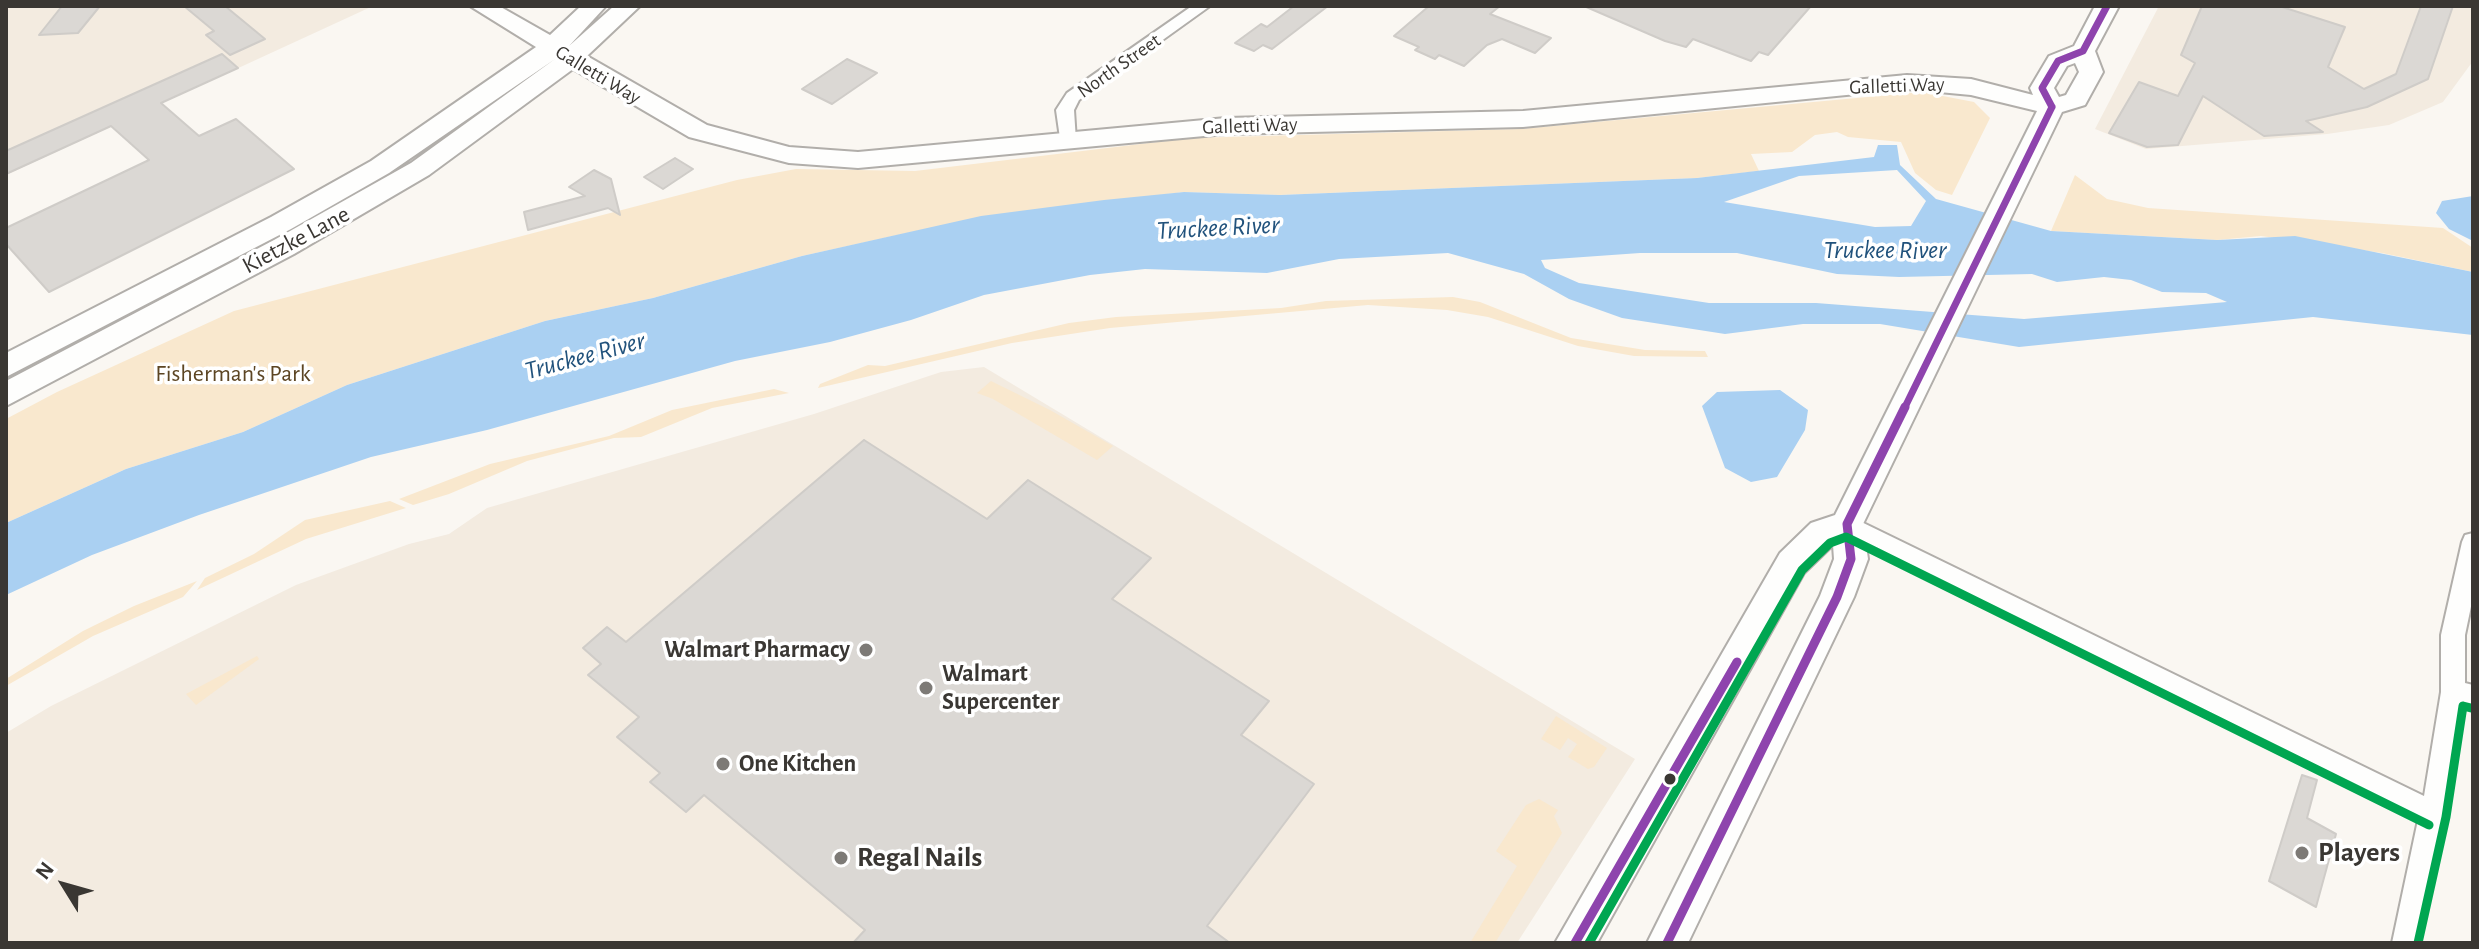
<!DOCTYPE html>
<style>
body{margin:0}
#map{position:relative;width:2479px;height:949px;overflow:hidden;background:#faf7f2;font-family:"Alegreya Sans",sans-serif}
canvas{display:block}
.frame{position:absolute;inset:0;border:8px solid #3a3733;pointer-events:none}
.north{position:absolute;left:24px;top:845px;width:80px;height:80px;-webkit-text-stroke:6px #fff;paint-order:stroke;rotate:307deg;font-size:22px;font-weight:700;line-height:32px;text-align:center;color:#3a3733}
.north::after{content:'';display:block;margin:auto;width:28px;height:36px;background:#3a3733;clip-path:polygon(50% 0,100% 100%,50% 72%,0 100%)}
</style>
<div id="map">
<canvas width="2479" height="949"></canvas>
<div class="frame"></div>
<div class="north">N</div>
</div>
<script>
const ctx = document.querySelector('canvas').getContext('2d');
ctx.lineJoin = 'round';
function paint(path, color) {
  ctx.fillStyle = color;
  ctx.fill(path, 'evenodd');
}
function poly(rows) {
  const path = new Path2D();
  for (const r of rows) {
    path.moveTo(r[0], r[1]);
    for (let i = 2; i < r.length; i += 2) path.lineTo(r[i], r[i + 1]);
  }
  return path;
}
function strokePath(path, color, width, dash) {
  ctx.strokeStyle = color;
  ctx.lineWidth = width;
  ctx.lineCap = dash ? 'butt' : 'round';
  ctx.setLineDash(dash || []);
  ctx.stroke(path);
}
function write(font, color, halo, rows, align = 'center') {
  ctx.font = font + ' "Alegreya Sans",sans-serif';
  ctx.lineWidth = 7;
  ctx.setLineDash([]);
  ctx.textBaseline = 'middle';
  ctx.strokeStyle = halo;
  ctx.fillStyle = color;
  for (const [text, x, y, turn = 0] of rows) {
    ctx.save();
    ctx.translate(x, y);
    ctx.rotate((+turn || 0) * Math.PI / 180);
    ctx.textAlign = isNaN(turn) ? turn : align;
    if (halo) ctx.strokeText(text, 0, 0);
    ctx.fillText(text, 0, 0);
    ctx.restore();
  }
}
paint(poly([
 [6,6,373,6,6,175],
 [2159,6,2473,6,2473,61,2443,102,2389,125,2327,134,2146,149,2095,129],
 [984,367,1635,759,1517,943,6,943,6,733,51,706,296,585,409,544,449,534,487,508,814,414,941,372]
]), '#f3ebe0');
paint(poly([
 [1922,92,1974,102,1990,118,1952,195,1936,190,1915,173,1901,142,1848,137,1837,132,1815,135,1792,152,1751,154,1759,171,1697,178,1280,195,1184,192,981,217,802,256,653,298,545,321,347,385,243,432,126,469,6,523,6,419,57,392,234,311,737,180,796,169,915,171,1191,138,1520,129],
 [2075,175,2107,199,2148,208,2443,228,2473,248,2473,272,2382,253,2261,236,2217,240,2051,231],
 [1453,297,1480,302,1571,338,1645,350,1705,351,1708,357,1634,356,1578,346,1488,317,1447,310,1368,305,1110,328,1012,343,818,388,820,384,868,365,885,366,1069,323,1116,317,1281,308,1326,301],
 [991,381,1050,410,1113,446,1097,460,993,399,977,393],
 [774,389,789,393,712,408,641,437,614,438,527,461,449,494,413,505,399,499,490,464,609,436,672,410],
 [390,501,406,508,306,539,197,590,205,578,254,554,305,520],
 [197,581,183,597,93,636,6,686,6,679,83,631,134,606],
 [257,656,259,659,196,705,186,694],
 [1556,716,1607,748,1594,767,1588,769,1568,757,1577,744,1568,738,1560,750,1541,739],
 [1539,799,1558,810,1554,816,1562,833,1495,943,1470,943,1517,866,1496,851,1526,805]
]), '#f9e8ce');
paint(poly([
 [1878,145,1897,145,1900,165,1936,199,2051,231,2217,240,2295,236,2473,272,2473,335,2313,317,2019,347,1880,324,1803,324,1725,334,1622,318,1569,299,1524,274,1448,253,1339,259,1267,273,1145,269,1090,275,984,295,911,320,830,342,735,361,487,430,371,457,199,515,92,555,6,595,6,523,126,469,243,432,347,385,545,321,653,298,802,256,981,216,1104,200,1184,192,1280,195,1697,178,1874,157],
 [1897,170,1926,201,1911,226,1875,227,1724,202,1799,176],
 [1640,253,1737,253,1837,274,1899,277,2032,274,2057,282,2104,277,2131,280,2162,292,2206,293,2227,302,2024,319,1816,303,1709,303,1579,283,1545,268,1541,260],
 [2473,196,2473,241,2449,229,2436,213,2442,201],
 [1780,390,1808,410,1805,430,1777,477,1751,482,1725,468,1702,406,1717,392]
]), '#aad0f2');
const building = poly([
 [62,6,100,6,78,33,39,35,62,6],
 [184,6,225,6,265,39,230,55,206,35,214,31,184,6],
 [1294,6,1328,6,1272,49,1263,45,1254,51,1235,43,1261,24,1267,27,1294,6],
 [1429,6,1500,6,1490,14,1551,38,1535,53,1502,39,1487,45,1464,66,1439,55,1435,59,1415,50,1419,47,1394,36,1429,6],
 [1584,6,1811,6,1768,55,1759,52,1751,61,1693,39,1686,47,1665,41,1584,6],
 [2202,6,2279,6,2345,27,2328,67,2364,89,2396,74,2421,6,2453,6,2428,79,2367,107,2306,121,2323,132,2264,136,2203,96,2178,145,2147,147,2109,133,2139,82,2178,96,2195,63,2181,55,2202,6],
 [222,54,238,68,161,103,199,136,236,119,294,169,49,292,6,244,6,228,149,160,111,126,6,174,6,151,222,54],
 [847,59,877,73,832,104,802,89,847,59],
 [675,158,693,169,663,189,644,177,675,158],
 [594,170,611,179,620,215,608,208,528,230,524,212,585,196,569,187,594,170],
 [864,440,987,519,1028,480,1151,558,1112,599,1269,701,1241,735,1314,784,1207,926,1230,943,853,943,865,930,704,795,686,812,650,782,660,773,617,737,639,717,588,675,601,664,583,648,607,627,626,642,864,440],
 [2302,775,2317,780,2307,818,2336,834,2316,907,2269,881,2302,775]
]);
paint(building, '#dbd8d4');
strokePath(building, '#cfccc8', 2);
const street = poly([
 [1192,6,1210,6,1079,100,1074,110,1076,141,1073,145,1061,145,1056,110,1067,93,1192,6],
 [1847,515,2424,796,2441,692,2441,635,2462,542,2465,535,2473,533,2473,597,2465,635,2465,683,2473,685,2473,707,2464,705,2447,814,2420,943,2392,943,2418,820,1839,530,1836,524,1839,518,1847,515]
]);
const secondary = poly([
 [470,6,499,6,550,35,581,6,606,6,569,46,614,6,640,6,587,56,707,125,789,147,858,152,1226,118,1523,111,1907,75,1971,79,2033,95,2030,88,2049,56,2074,46,2095,6,2119,6,2095,51,2103,72,2085,105,2062,112,1863,524,1868,559,1854,597,1688,943,1647,943,1820,596,1834,559,1833,545,1804,573,1597,943,1555,943,1780,553,1811,523,1835,515,2037,111,1971,95,1907,89,1523,127,1226,134,858,168,789,163,689,137,573,69,429,175,294,254,6,406,6,381,274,240,411,163,555,59,389,173,291,229,6,377,6,353,271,217,371,161,536,47,470,6],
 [2075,63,2079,72,2066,95,2059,97,2054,88,2067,66,2075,63]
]);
strokePath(street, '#b1aeaa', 4);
strokePath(secondary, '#b1aeaa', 4);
paint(street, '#fefefd');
paint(secondary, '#fefefd');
strokePath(poly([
 [2052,107,2042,88,2058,61,2083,51,2107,6],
 [1904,409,2052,107]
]), '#8e44ad', 7);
strokePath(poly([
 [1575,943,1737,662],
 [1667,943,1837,597,1851,559,1847,524,1905,407]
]), '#8e44ad', 9);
strokePath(poly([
 [1589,943,1802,570,1830,543,1846,537,2429,825],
 [2418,943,2446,817,2463,706,2471,708]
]), '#00a651', 9);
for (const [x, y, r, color] of [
 [866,650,8,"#7d7a76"],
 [926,688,8,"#7d7a76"],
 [723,764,8,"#7d7a76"],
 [1670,779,7,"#3a3733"],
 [2302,853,8,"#7d7a76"],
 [841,858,8,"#7d7a76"]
]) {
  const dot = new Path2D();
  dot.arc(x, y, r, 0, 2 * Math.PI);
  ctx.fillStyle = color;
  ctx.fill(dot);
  strokePath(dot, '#fff', 3);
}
write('20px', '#3a3733', '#fff', [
 ["North Street",1119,66,-35],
 ["Galletti Way",598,75,31],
 ["Galletti Way",1897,86,-2],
 ["Galletti Way",1250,126,-2]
]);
write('24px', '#3a3733', '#fff', [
 ["Kietzke Lane",296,240,-28]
]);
write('24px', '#5c4523', '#fff', [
 ["Fisherman's Park",233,374]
]);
write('bold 24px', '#3a3733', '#fff', [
 ["Walmart Pharmacy",850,650,"right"],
 ["Walmart",942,674],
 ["Supercenter",942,702],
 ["One Kitchen",739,764]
], 'left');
write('italic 26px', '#21527c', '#fff', [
 ["Truckee River",1218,228,-3],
 ["Truckee River",1885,250],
 ["Truckee River",585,356,-15]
]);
write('bold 28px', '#3a3733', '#fff', [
 ["Players",2318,853],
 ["Regal Nails",857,858]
], 'left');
</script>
